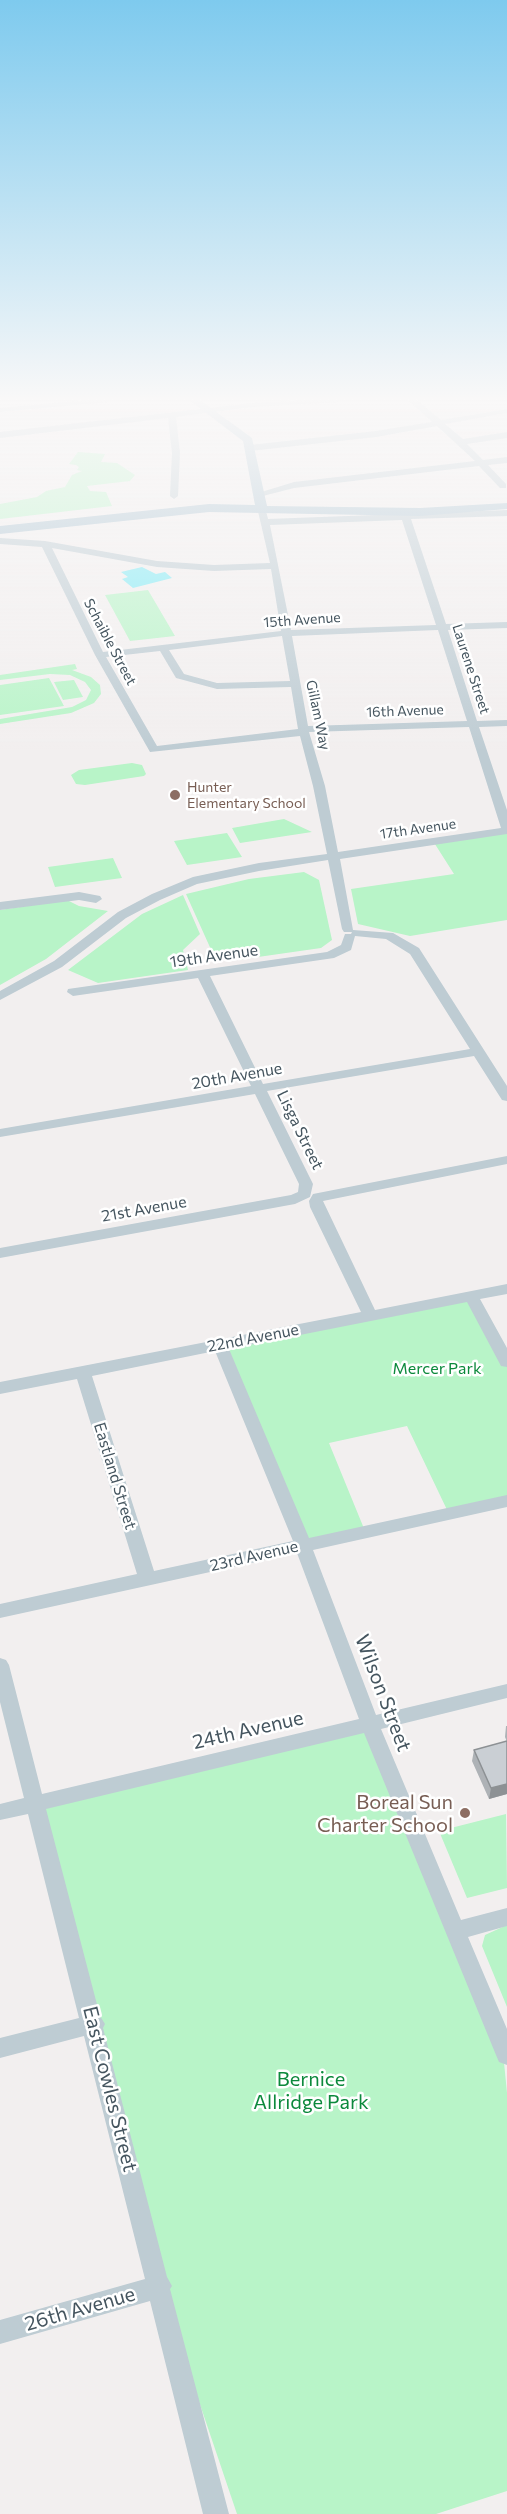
<!DOCTYPE html>
<style>
body{margin:0}
canvas{display:block;background:#f2efef}
</style>
<canvas width="507" height="2514"></canvas>
<script>
const ctx = document.querySelector('canvas').getContext('2d');
ctx.lineJoin = 'round';
function paint(path, color) {
  ctx.fillStyle = color;
  ctx.fill(path, 'evenodd');
}
function poly(rows) {
  const path = new Path2D();
  for (const r of rows) {
    path.moveTo(r[0], r[1]);
    for (let i = 2; i < r.length; i += 2) path.lineTo(r[i], r[i + 1]);
  }
  return path;
}
function strokePath(path, color, width, dash) {
  ctx.strokeStyle = color;
  ctx.lineWidth = width;
  ctx.lineCap = dash ? 'butt' : 'round';
  ctx.setLineDash(dash || []);
  ctx.stroke(path);
}
function write(font, color, halo, rows, align = 'center') {
  ctx.font = font + ' Commissioner,sans-serif';
  ctx.lineWidth = 5;
  ctx.setLineDash([]);
  ctx.textBaseline = 'middle';
  ctx.strokeStyle = halo;
  ctx.fillStyle = color;
  for (const [text, x, y, turn = 0] of rows) {
    ctx.save();
    ctx.translate(x, y);
    ctx.rotate((+turn || 0) * Math.PI / 180);
    ctx.textAlign = isNaN(turn) ? turn : align;
    if (halo) ctx.strokeText(text, 0, 0);
    ctx.fillText(text, 0, 0);
    ctx.restore();
  }
}
paint(poly([
 [78,452,105,454,101,462,117,463,135,475,130,481,87,486,90,491,106,492,112,506,0,519,0,504,37,497,46,491,65,487,72,475,82,471,77,470,79,467,76,465,69,464],
 [148,590,175,636,130,641,105,595],
 [75,664,77,669,72,670,91,677,100,685,101,694,94,703,71,713,0,724,0,719,72,707,86,700,91,690,85,682,70,675,50,674,0,680,0,675],
 [49,678,64,706,0,715,0,685],
 [74,680,83,697,63,700,54,682],
 [132,763,142,765,146,774,144,776,85,785,76,784,71,775,79,770],
 [284,819,312,832,240,843,232,828],
 [507,831,507,920,410,936,358,924,351,889,454,874,433,841],
 [227,833,242,857,187,865,174,841],
 [113,858,122,878,55,887,48,867],
 [304,872,319,880,332,940,321,948,237,960,213,954,186,894,249,879],
 [183,895,200,934,183,950,188,970,98,983,68,970,142,914],
 [67,900,79,906,108,911,46,959,0,985,0,910],
 [471,1296,507,1362,507,1501,449,1514,407,1426,329,1443,365,1531,303,1545,220,1345],
 [370,1724,502,2042,507,2093,507,2491,436,2514,237,2514,160,2286,37,1804],
 [506,1814,507,1888,467,1898,439,1831],
 [507,1925,507,2007,482,1946,485,1935]
]), '#b8f4c8');
paint(poly([
 [142,567,156,574,165,572,172,578,133,588,122,579,128,577,121,572]
]), '#80ebf6');
paint(poly([
 [85,400,112,400,108,402,0,412,0,408,85,400],
 [301,400,342,400,338,402,253,407,176,417,180,453,178,496,174,499,170,496,172,453,168,418,0,438,0,432,253,403,301,400],
 [408,400,417,400,441,420,507,409,507,413,445,424,463,439,507,432,507,438,467,444,483,460,507,457,507,463,488,465,506,484,506,488,500,488,479,466,294,488,259,497,255,494,294,482,475,461,437,426,376,437,250,451,246,448,250,445,376,431,432,422,408,400],
 [261,504,265,507,268,519,507,510,507,516,411,519,446,624,507,622,507,628,448,630,477,721,507,720,507,726,479,727,507,810,507,834,340,859,353,930,393,933,419,948,507,1086,507,1101,502,1100,474,1056,267,1091,313,1184,310,1197,295,1204,0,1258,0,1248,291,1195,298,1192,299,1184,255,1094,0,1137,0,1129,251,1086,198,978,73,996,67,992,68,989,327,952,341,945,345,934,351,934,352,932,344,932,342,929,328,860,259,871,197,884,160,900,126,918,62,967,0,1000,0,991,54,961,118,912,152,894,193,877,259,863,327,854,313,786,300,736,150,752,95,655,42,547,0,544,0,538,45,541,157,561,214,565,270,563,257,507,261,504],
 [402,520,436,625,291,630,270,525,402,520],
 [52,548,157,567,214,571,271,569,281,631,103,652,52,548],
 [438,630,467,721,308,726,292,636,438,630],
 [282,636,290,681,217,683,184,674,169,650,282,636],
 [160,651,176,678,217,689,291,687,298,729,157,746,106,657,160,651],
 [469,727,501,828,338,852,325,786,309,732,469,727],
 [355,936,386,939,410,954,470,1049,263,1084,210,976,334,958,351,950,355,936],
 [79,892,100,896,102,899,96,903,79,900,0,910,0,902,79,892],
 [507,1156,507,1164,323,1201,375,1310,507,1284,507,1294,480,1299,507,1348,507,1367,501,1366,467,1302,229,1349,309,1538,507,1495,507,1507,313,1550,376,1715,507,1684,507,1698,381,1729,461,1920,507,1908,507,1926,468,1937,507,2029,507,2065,499,2062,496,2055,364,1733,46,1809,100,2016,105,2024,103,2028,167,2277,172,2286,170,2289,229,2514,203,2514,150,2301,0,2344,0,2320,145,2279,84,2036,0,2058,0,2038,79,2018,28,1814,0,1820,0,1804,24,1798,0,1702,0,1658,6,1660,9,1665,42,1794,359,1719,297,1553,0,1618,0,1604,137,1574,77,1379,0,1394,0,1382,361,1312,310,1207,309,1201,313,1194,507,1156],
 [215,1351,293,1541,154,1571,92,1376,215,1351]
]), '#beccd3');
paint(poly([
 [189,400,200,400,252,438,267,506,420,508,507,503,507,509,420,516,209,512,0,534,0,526,209,504,255,505,243,441,189,400]
]), '#abc3d1');
paint(poly([
 [506,1726,507,1726,507,1794,489,1799,472,1761,474,1750,507,1742,505,1737]
]), '#aeb2b6');
paint(poly([
 [507,1784,507,1794,489,1799,491,1788]
]), '#8d9194');
const building = poly([
 [507,1741,507,1784,491,1788,474,1750,507,1741]
]);
paint(building, '#cacfd4');
strokePath(building, '#8d9194', 1.5);
const sky = ctx.createLinearGradient(0, 0, 0, 752);
sky.addColorStop(0, '#7ecaee');
sky.addColorStop(0.53, '#f9f8f8');
sky.addColorStop(1, '#f9f8f800');
ctx.fillStyle = sky;
ctx.fillRect(0, 0, 507, 752);
for (const [x, y, r, color] of [
 [175,795,6,"#8d6e63"],
 [465,1813,6,"#8d6e63"]
]) {
  const dot = new Path2D();
  dot.arc(x, y, r, 0, 2 * Math.PI);
  ctx.fillStyle = color;
  ctx.fill(dot);
  strokePath(dot, '#fff', 2);
}
write('14px', '#45555f', '#fff', [
 ["15th Avenue",302,620,-4],
 ["Schaible Street",110,642,62],
 ["Laurene Street",471,669,72],
 ["16th Avenue",405,711,-2],
 ["Gillam Way",318,715,78],
 ["17th Avenue",418,829,-8]
]);
write('14px', '#785e54', '#fff', [
 ["Hunter",187,787],
 ["Elementary School",187,803]
], 'left');
write('16px', '#45555f', '#fff', [
 ["19th Avenue",214,956,-8],
 ["20th Avenue",237,1076,-10],
 ["Lisga Street",300,1130,64],
 ["21st Avenue",144,1209,-10],
 ["22nd Avenue",253,1338,-11],
 ["Eastland Street",115,1476,73],
 ["23rd Avenue",254,1556,-13]
]);
write('16px', '#0c893c', '#fff', [
 ["Mercer Park",437,1369]
]);
write('20px', '#45555f', '#fff', [
 ["Wilson Street",383,1693,69],
 ["24th Avenue",248,1730,-13],
 ["East Cowles Street",110,2089,76],
 ["26th Avenue",80,2309,-16]
]);
write('20px', '#785e54', '#fff', [
 ["Boreal Sun",453,1802],
 ["Charter School",453,1825]
], 'right');
write('20px', '#0c893c', '#fff', [
 ["Bernice",311,2079],
 ["Allridge Park",311,2102]
]);
</script>
